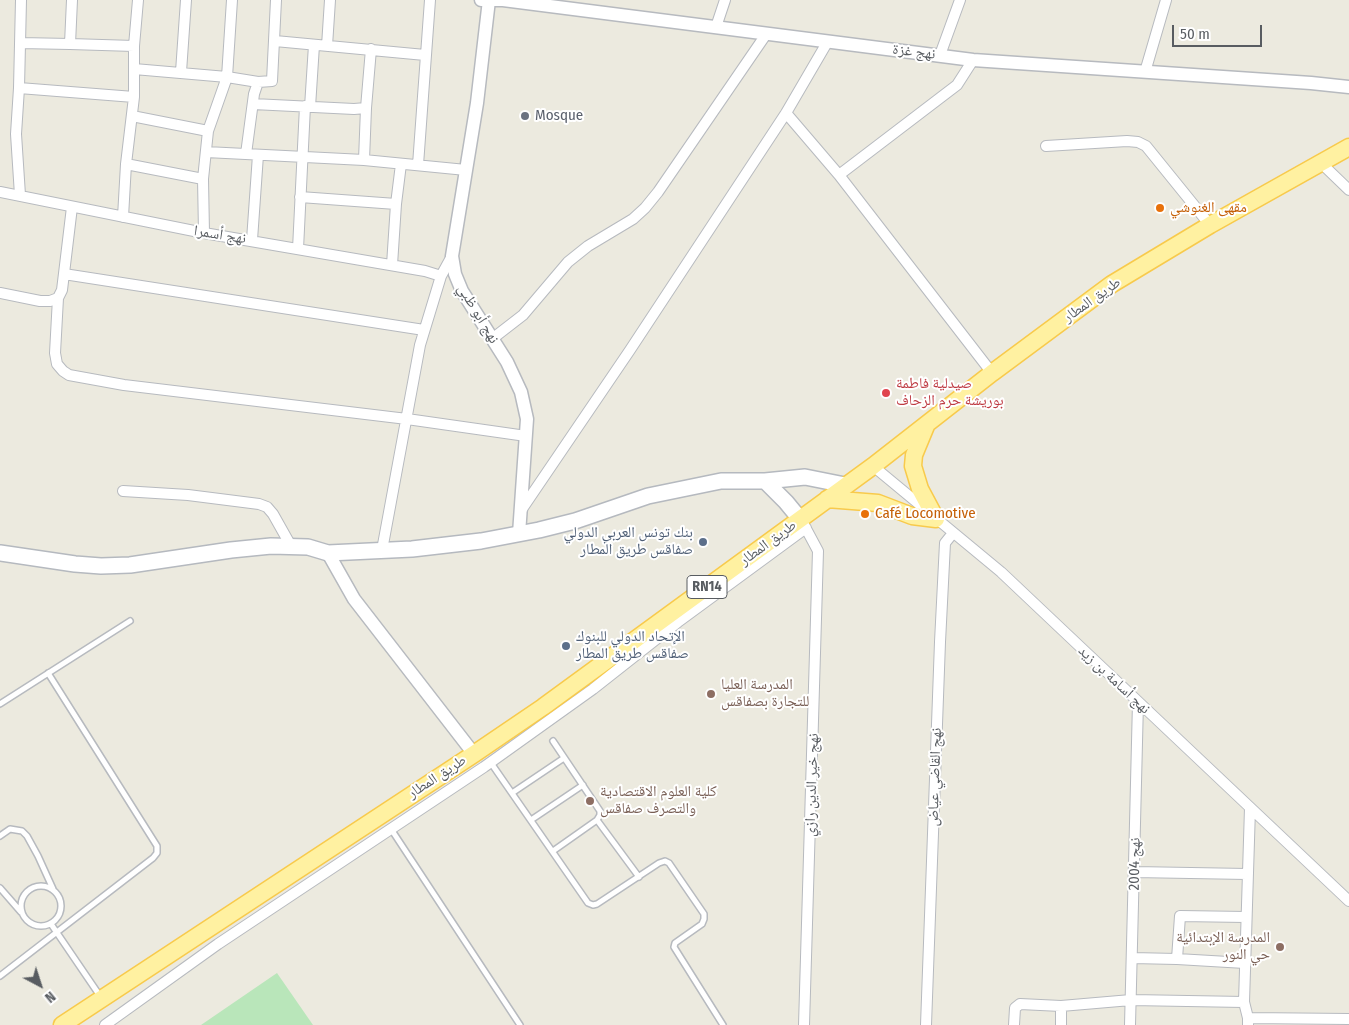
<!DOCTYPE html>
<meta charset="utf-8">
<style>
body{margin:0}
#map{position:relative;width:1349px;height:1025px;overflow:hidden;background:#eceadf;font-family:"Fira Sans Condensed",sans-serif}
canvas{display:block}
.north{position:absolute;left:15px;top:960px;width:50px;height:50px;-webkit-text-stroke:4px #fff;paint-order:stroke;rotate:140deg;font-size:14px;font-weight:700;line-height:20px;text-align:center;color:#585c61}
.north::after{content:'';display:block;margin:auto;width:18px;height:22px;background:#585c61;clip-path:polygon(50% 0,100% 100%,50% 72%,0 100%)}
.scale{position:absolute;left:1172px;top:25px;width:90px;height:22px;box-sizing:border-box;border:2px solid #585c61;border-top:0;padding-left:6px;font-size:15px;line-height:18px;white-space:nowrap;color:#585c61;-webkit-text-stroke:4px #fff;paint-order:stroke}
</style>
<div id="map">
<canvas width="1349" height="1025"></canvas>
<div class="north">N</div>
<div class="scale">50 m</div>
</div>
<script>
const ctx = document.querySelector('canvas').getContext('2d');
ctx.lineJoin = 'round';
function paint(path, color) {
  ctx.fillStyle = color;
  ctx.fill(path, 'evenodd');
}
function poly(rows) {
  const path = new Path2D();
  for (const r of rows) {
    if (r.length === 3) {
      path.moveTo(r[0] + r[2], r[1]);
      path.arc(r[0], r[1], r[2], 0, 2 * Math.PI);
      continue;
    }
    path.moveTo(r[0], r[1]);
    for (let i = 2; i < r.length; i += 2) path.lineTo(r[i], r[i + 1]);
  }
  return path;
}
function strokePath(path, color, width, dash) {
  ctx.strokeStyle = color;
  ctx.lineWidth = width;
  ctx.lineCap = dash ? 'butt' : 'round';
  ctx.setLineDash(dash || []);
  ctx.stroke(path);
}
function write(font, color, halo, rows, align = 'center') {
  ctx.font = font + ' "Fira Sans Condensed","Noto Naskh Arabic",sans-serif';
  ctx.lineWidth = 4;
  ctx.setLineDash([]);
  ctx.textBaseline = 'middle';
  ctx.strokeStyle = halo;
  ctx.fillStyle = color;
  for (const [text, x, y, turn = 0] of rows) {
    ctx.save();
    ctx.translate(x, y);
    ctx.rotate((+turn || 0) * Math.PI / 180);
    ctx.textAlign = isNaN(turn) ? turn : align;
    if (halo) ctx.strokeText(text, 0, 0);
    ctx.fillText(text, 0, 0);
    ctx.restore();
  }
}
paint(poly([
 [277,973,313,1025,201,1025]
]), '#b9e6ba');
const service = poly([
 [0,704,130,621],
 [491,763,588,903,593,905,597,904,659,863,665,861,669,863,704,914,704,919,702,924,675,943,674,947,723,1025],
 [512,793,564,758],
 [531,820,583,785],
 [597,820,639,877],
 [391,829,520,1025],
 [0,836,10,829,22,831,27,836,38,856,53,889],
 [553,851,597,820,600,815,600,811,553,741],
 [41,906,20],
 [0,888,21,912],
 [51,924,100,996],
 [0,976,153,858,157,853,157,846,48,673]
]);
const minor = poly([
 [21,0,19,88,134,97],
 [716,27,725,0],
 [275,41,425,55],
 [20,43,70,44,72,0],
 [70,44,134,46],
 [327,46,330,0],
 [940,55,960,0],
 [134,69,227,77,258,82],
 [181,72,186,0],
 [1145,72,1166,0],
 [19,88,16,134,20,195],
 [253,104,354,109,366,108],
 [310,107,314,45],
 [786,113,839,175,992,373],
 [132,116,208,131],
 [1046,146,1127,141,1138,142,1146,146,1210,225],
 [206,152,364,160,466,170],
 [246,154,254,94,258,82,272,81,276,0],
 [364,160,366,108,371,49],
 [1320,162,1349,190],
 [126,164,203,179],
 [418,165,430,0],
 [839,175,957,85,973,60],
 [0,192,204,233,425,271,441,276],
 [300,197,396,204],
 [123,217,126,164,134,97,134,46,138,0],
 [204,233,203,179,208,131,227,77,232,0],
 [252,240,258,155],
 [298,249,305,106],
 [392,265,396,204,401,164],
 [64,274,424,330],
 [0,293,40,301,50,301,58,298,62,290,72,207],
 [58,298,55,353,57,364,63,371,69,375,124,385,407,419,526,436],
 [492,339,523,315,568,262,588,246,633,219,645,208,658,192,767,33],
 [873,466,1001,572,1349,901],
 [123,491,188,495,259,504,267,507,273,514,291,546],
 [520,512,630,350,786,113,828,41],
 [803,523,818,551,804,1025],
 [382,550,420,345,441,276,452,256],
 [1134,872,1247,874],
 [1132,958,1177,959],
 [1245,963,1177,959,1180,916,1246,917],
 [1248,1018,1349,1019],
 [105,1025,218,944,484,767,593,689,678,622,806,528],
 [926,1025,940,642,945,543,953,533],
 [1014,1025,1015,1008,1020,1004,1061,1006,1131,1000,1244,1002],
 [1061,1025,1061,1006],
 [1130,1025,1138,702],
 [1248,1025,1248,1018,1244,1002,1250,808]
]);
const tertiary = poly([
 [481,0,503,0,973,60,1311,83,1349,87],
 [489,0,477,103,452,256,455,274,462,291,507,362,521,392,527,419,519,534],
 [328,553,354,599,474,754]
]);
const secondary = poly([
 [765,481,786,502,800,519],
 [0,553,75,564,101,566,130,565,231,550,271,546,308,547,328,553,412,549,481,541,539,530,575,521,648,496,721,481,765,481,805,477,845,485]
]);
const primary = poly([
 [926,426,914,455,913,466,920,489,936,519],
 [827,499,878,503,912,516,936,519],
 [62,1025,474,754,543,707,873,466,992,373,1112,284,1210,225,1349,147]
]);
strokePath(service, '#b7babf', 8);
strokePath(minor, '#b7babf', 12);
strokePath(tertiary, '#b7babf', 15);
strokePath(secondary, '#b5b9bf', 18);
strokePath(primary, '#f8ca4c', 19);
strokePath(service, '#fff', 5);
strokePath(minor, '#fff', 10);
strokePath(tertiary, '#fff', 12);
strokePath(secondary, '#fff', 15);
strokePath(primary, '#fff1a1', 16);
for (const [x, y, r, color] of [
 [525,116,5,"#6b7280"],
 [1160,208,5,"#e8710a"],
 [886,393,5,"#e0444e"],
 [865,514,5,"#e8710a"],
 [703,542,5,"#5c6f8a"],
 [566,646,5,"#5c6f8a"],
 [711,694,5,"#8d6e63"],
 [590,801,5,"#8d6e63"],
 [1280,947,5,"#8d6e63"]
]) {
  const dot = new Path2D();
  dot.arc(x, y, r, 0, 2 * Math.PI);
  ctx.fillStyle = color;
  ctx.fill(dot);
  strokePath(dot, '#fff', 2);
}
for (const [x, y, w] of [
 [707,587,40]
]) {
  const box = new Path2D();
  box.roundRect(x - w / 2, y - 11.5, w, 23, 4);
  ctx.fillStyle = '#fff';
  ctx.fill(box);
  strokePath(box, '#585c61', 1);
}
write('bold 14px', '#585c61', null, [
 ["RN14",707,587]
]);
write('15px', '#585c61', '#fff', [
 ["نهج غزة",914,52,7],
 ["نهج أسمرا",220,235,9],
 ["طريق المطار",1092,300,-35],
 ["نهج أبو ظبي",478,314,59],
 ["طريق المطار",768,543,-36],
 ["نهج أسامة بن زيد",1114,680,43],
 ["طريق المطار",437,777,-33],
 ["نهج القاضي عياض",935,777,-88],
 ["نهج خير الدين رازي",812,785,-88],
 ["نهج 2004",1135,864,-89]
]);
write('15px', '#5b616d', '#fff', [
 ["Mosque",535,116]
], 'left');
write('15px', '#c56008', '#fff', [
 ["مقهى الغنوشي",1170,208],
 ["Café Locomotive",875,514]
], 'left');
write('15px', '#be3a42', '#fff', [
 ["صيدلية فاطمة",896,384],
 ["بوريشة حرم الزحاف",896,401]
], 'left');
write('15px', '#4e5e75', '#fff', [
 ["بنك تونس العربي الدولي",693,533],
 ["صفاقس طريق المطار",693,550],
 ["الإتحاد الدولي للبنوك",576,637,"left"],
 ["صفاقس طريق المطار",576,654,"left"]
], 'right');
write('15px', '#785e54', '#fff', [
 ["المدرسة العليا",721,685],
 ["للتجارة بصفاقس",721,702],
 ["كلية العلوم الاقتصادية",600,792],
 ["والتصرف صفاقس",600,809],
 ["المدرسة الإبتدائية",1270,938,"right"],
 ["حي النور",1270,955,"right"]
], 'left');
</script>
